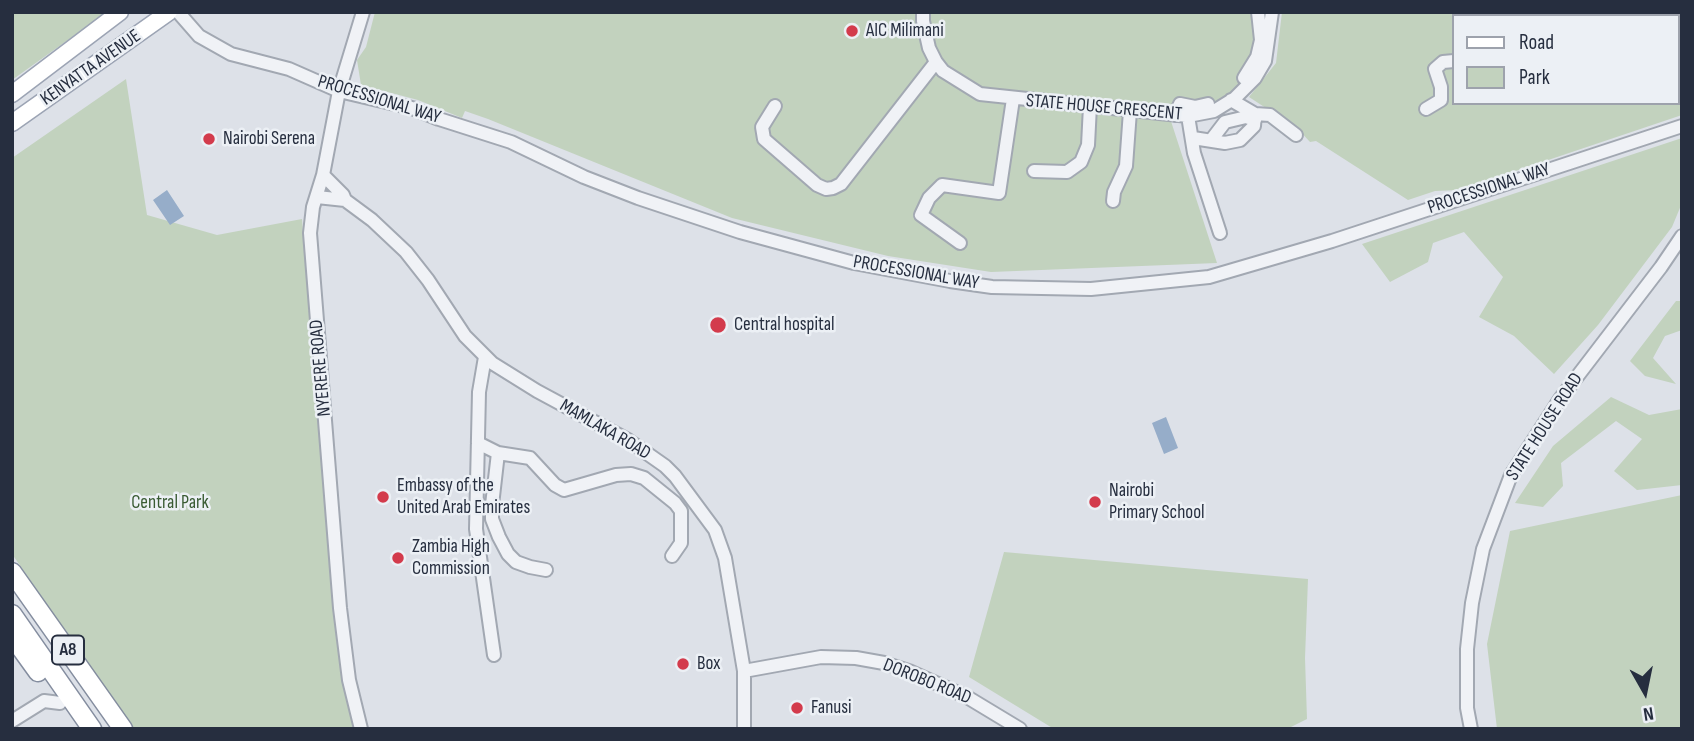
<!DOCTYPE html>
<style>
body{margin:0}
#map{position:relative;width:1694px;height:741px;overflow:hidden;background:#dde1e8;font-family:"Sofia Sans Condensed",sans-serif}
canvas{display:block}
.frame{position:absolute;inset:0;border:14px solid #262e3f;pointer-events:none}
.legend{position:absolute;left:1452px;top:14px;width:228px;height:91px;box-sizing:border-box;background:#ecf0f5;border:2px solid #9da2ac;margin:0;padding:9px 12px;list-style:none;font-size:21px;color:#262e3f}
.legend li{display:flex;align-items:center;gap:14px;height:35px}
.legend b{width:35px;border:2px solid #9da2ac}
.north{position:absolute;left:1610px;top:657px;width:70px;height:70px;-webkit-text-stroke:5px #ecf0f5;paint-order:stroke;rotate:171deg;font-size:19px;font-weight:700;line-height:28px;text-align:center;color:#262e3f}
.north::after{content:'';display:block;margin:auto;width:24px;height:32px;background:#262e3f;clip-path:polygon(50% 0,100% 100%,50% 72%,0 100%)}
</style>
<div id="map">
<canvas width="1694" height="741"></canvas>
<div class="frame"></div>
<ul class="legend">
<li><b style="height:9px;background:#fff"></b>Road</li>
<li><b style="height:19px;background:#c2d2be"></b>Park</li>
</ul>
<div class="north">N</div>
</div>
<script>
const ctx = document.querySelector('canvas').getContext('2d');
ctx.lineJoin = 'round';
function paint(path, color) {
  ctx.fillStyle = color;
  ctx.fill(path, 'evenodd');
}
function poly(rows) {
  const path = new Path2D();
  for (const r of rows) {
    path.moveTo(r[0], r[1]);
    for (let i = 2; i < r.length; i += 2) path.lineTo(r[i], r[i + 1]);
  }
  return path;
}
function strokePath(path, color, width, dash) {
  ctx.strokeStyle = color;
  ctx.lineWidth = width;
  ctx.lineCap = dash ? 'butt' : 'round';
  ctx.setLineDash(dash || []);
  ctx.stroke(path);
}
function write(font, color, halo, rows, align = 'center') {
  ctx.font = font + ' "Sofia Sans Condensed",sans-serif';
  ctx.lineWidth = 5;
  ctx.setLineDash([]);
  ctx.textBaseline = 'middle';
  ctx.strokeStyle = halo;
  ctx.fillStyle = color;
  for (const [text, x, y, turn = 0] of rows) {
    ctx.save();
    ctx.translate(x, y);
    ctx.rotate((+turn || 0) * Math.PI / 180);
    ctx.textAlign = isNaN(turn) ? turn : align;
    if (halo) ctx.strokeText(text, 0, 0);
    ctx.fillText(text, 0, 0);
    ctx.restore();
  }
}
paint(poly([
 [12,12,107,12,12,80],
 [375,12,1267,12,1263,49,1235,94,1209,110,1168,112,1217,263,991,272,888,256,732,218,488,119,465,111,462,118,418,100,361,85,357,60,366,47],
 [1282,12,1682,12,1682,115,1459,190,1435,191,1408,200,1316,141,1310,142,1298,129,1249,97,1276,63],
 [1454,16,1678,16,1678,103,1454,103],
 [126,79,147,215,217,235,302,219,312,352,353,729,134,729,12,554,12,158],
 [1682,138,1682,203,1672,227,1598,325,1554,374,1514,336,1479,317,1503,277,1464,232,1433,243,1428,262,1390,282,1362,244],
 [1676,301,1682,301,1682,330,1665,336,1653,358,1676,384,1645,376,1630,361],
 [1611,397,1649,415,1682,409,1682,485,1637,490,1614,471,1642,439,1616,421,1561,463,1563,486,1543,507,1515,503,1553,446],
 [1682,495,1682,729,1497,729,1487,644,1510,531],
 [1004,552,1308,579,1305,658,1307,719,1287,729,1054,729,969,677]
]), '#c2d2be');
paint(poly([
 [167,190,184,216,170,225,153,200],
 [1166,417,1178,448,1164,454,1152,423]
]), '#96adc9');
const minor = poly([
 [178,12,199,36,231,54,289,69,339,91,412,108,439,119,511,142,584,177,638,198,740,232,854,263,950,281,992,287,1091,289,1209,277,1332,241,1682,126],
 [923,12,923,21,929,48,936,62,943,71,980,94,1188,116,1214,111,1235,98,1255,78,1265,61,1272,12],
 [1545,16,1545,12],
 [1244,78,1257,57,1261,40,1258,12],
 [1231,100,1255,114,1270,115,1296,135],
 [775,106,762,127,764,139,817,185,826,189,833,188,841,184,936,62],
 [1426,109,1441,100,1441,87,1435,69,1443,62,1454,61],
 [1175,115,1180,104,1195,107,1208,104],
 [1188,116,1194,153,1220,233],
 [1193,138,1225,143,1240,140,1254,126,1255,114],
 [1212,139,1225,122,1246,117,1255,120],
 [1034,171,1067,172,1081,162,1088,145,1090,106],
 [323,175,343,195,345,200,372,220,406,252,428,280,465,336,492,363,537,391,628,440,665,466,675,476,715,530,725,558,744,671,744,729],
 [317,197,345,200],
 [1113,201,1114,192,1126,166,1130,111],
 [960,243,921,215,929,198,942,185,999,193,1013,99],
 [485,357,479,392,476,529,494,655],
 [478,443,498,453,530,458,555,485,564,490,616,475,631,474,644,478,675,503,681,511,681,543,672,556],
 [498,453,492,505,492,519,499,537,508,554,516,562,530,567,546,570],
 [744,671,821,657,856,658,884,663,909,671,967,697,1020,729],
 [12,721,44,701,60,703],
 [361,729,349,680,340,608,310,233,313,207,323,175,339,91,363,12],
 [1471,729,1467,708,1467,649,1472,603,1483,549,1511,475,1560,399,1661,267,1682,236]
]);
const major = poly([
 [12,94,120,12],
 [12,123,169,12]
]);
const highway = poly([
 [12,572,123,729],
 [12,614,92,729],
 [12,636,38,672]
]);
strokePath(minor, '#a2a8b2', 16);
strokePath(major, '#9ca4b4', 19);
strokePath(highway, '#848d9f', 21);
strokePath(minor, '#f0f2f6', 12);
strokePath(major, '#fff', 16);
strokePath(highway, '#fff', 18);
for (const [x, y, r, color] of [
 [852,31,7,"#d33b4c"],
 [209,139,7,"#d33b4c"],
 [718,325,9,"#d33b4c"],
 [383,497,7,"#d33b4c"],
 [1095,502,7,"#d33b4c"],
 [398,558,7,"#d33b4c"],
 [683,664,7,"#d33b4c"],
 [797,708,7,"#d33b4c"]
]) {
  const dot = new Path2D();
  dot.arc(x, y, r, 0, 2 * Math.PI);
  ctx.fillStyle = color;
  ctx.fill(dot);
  strokePath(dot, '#ecf0f5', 2.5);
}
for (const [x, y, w] of [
 [68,650,32]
]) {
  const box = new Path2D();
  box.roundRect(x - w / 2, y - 14.5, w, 29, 5);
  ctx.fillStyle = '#ecf0f5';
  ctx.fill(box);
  strokePath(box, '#262e3f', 2);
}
write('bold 18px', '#262e3f', null, [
 ["A8",68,650]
]);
write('19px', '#262e3f', '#ecf0f5', [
 ["AIC Milimani",866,31],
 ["Nairobi Serena",223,139],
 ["Central hospital",734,325],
 ["Embassy of the",397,486],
 ["United Arab Emirates",397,508],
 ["Nairobi",1109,491],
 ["Primary School",1109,513],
 ["Zambia High",412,547],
 ["Commission",412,569],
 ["Box",697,664],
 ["Fanusi",811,708]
], 'left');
write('19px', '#262e3f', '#ecf0f5', [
 ["KENYATTA AVENUE",91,68,-35],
 ["PROCESSIONAL WAY",379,100,17],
 ["STATE HOUSE CRESCENT",1104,108,5],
 ["PROCESSIONAL WAY",1489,189,-18],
 ["PROCESSIONAL WAY",916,273,10],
 ["NYERERE ROAD",321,368,-95],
 ["STATE HOUSE ROAD",1545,427,-57],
 ["MAMLAKA ROAD",605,430,30],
 ["DOROBO ROAD",927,682,22]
]);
write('19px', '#395b33', '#ecf0f5', [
 ["Central Park",170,503]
]);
</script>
